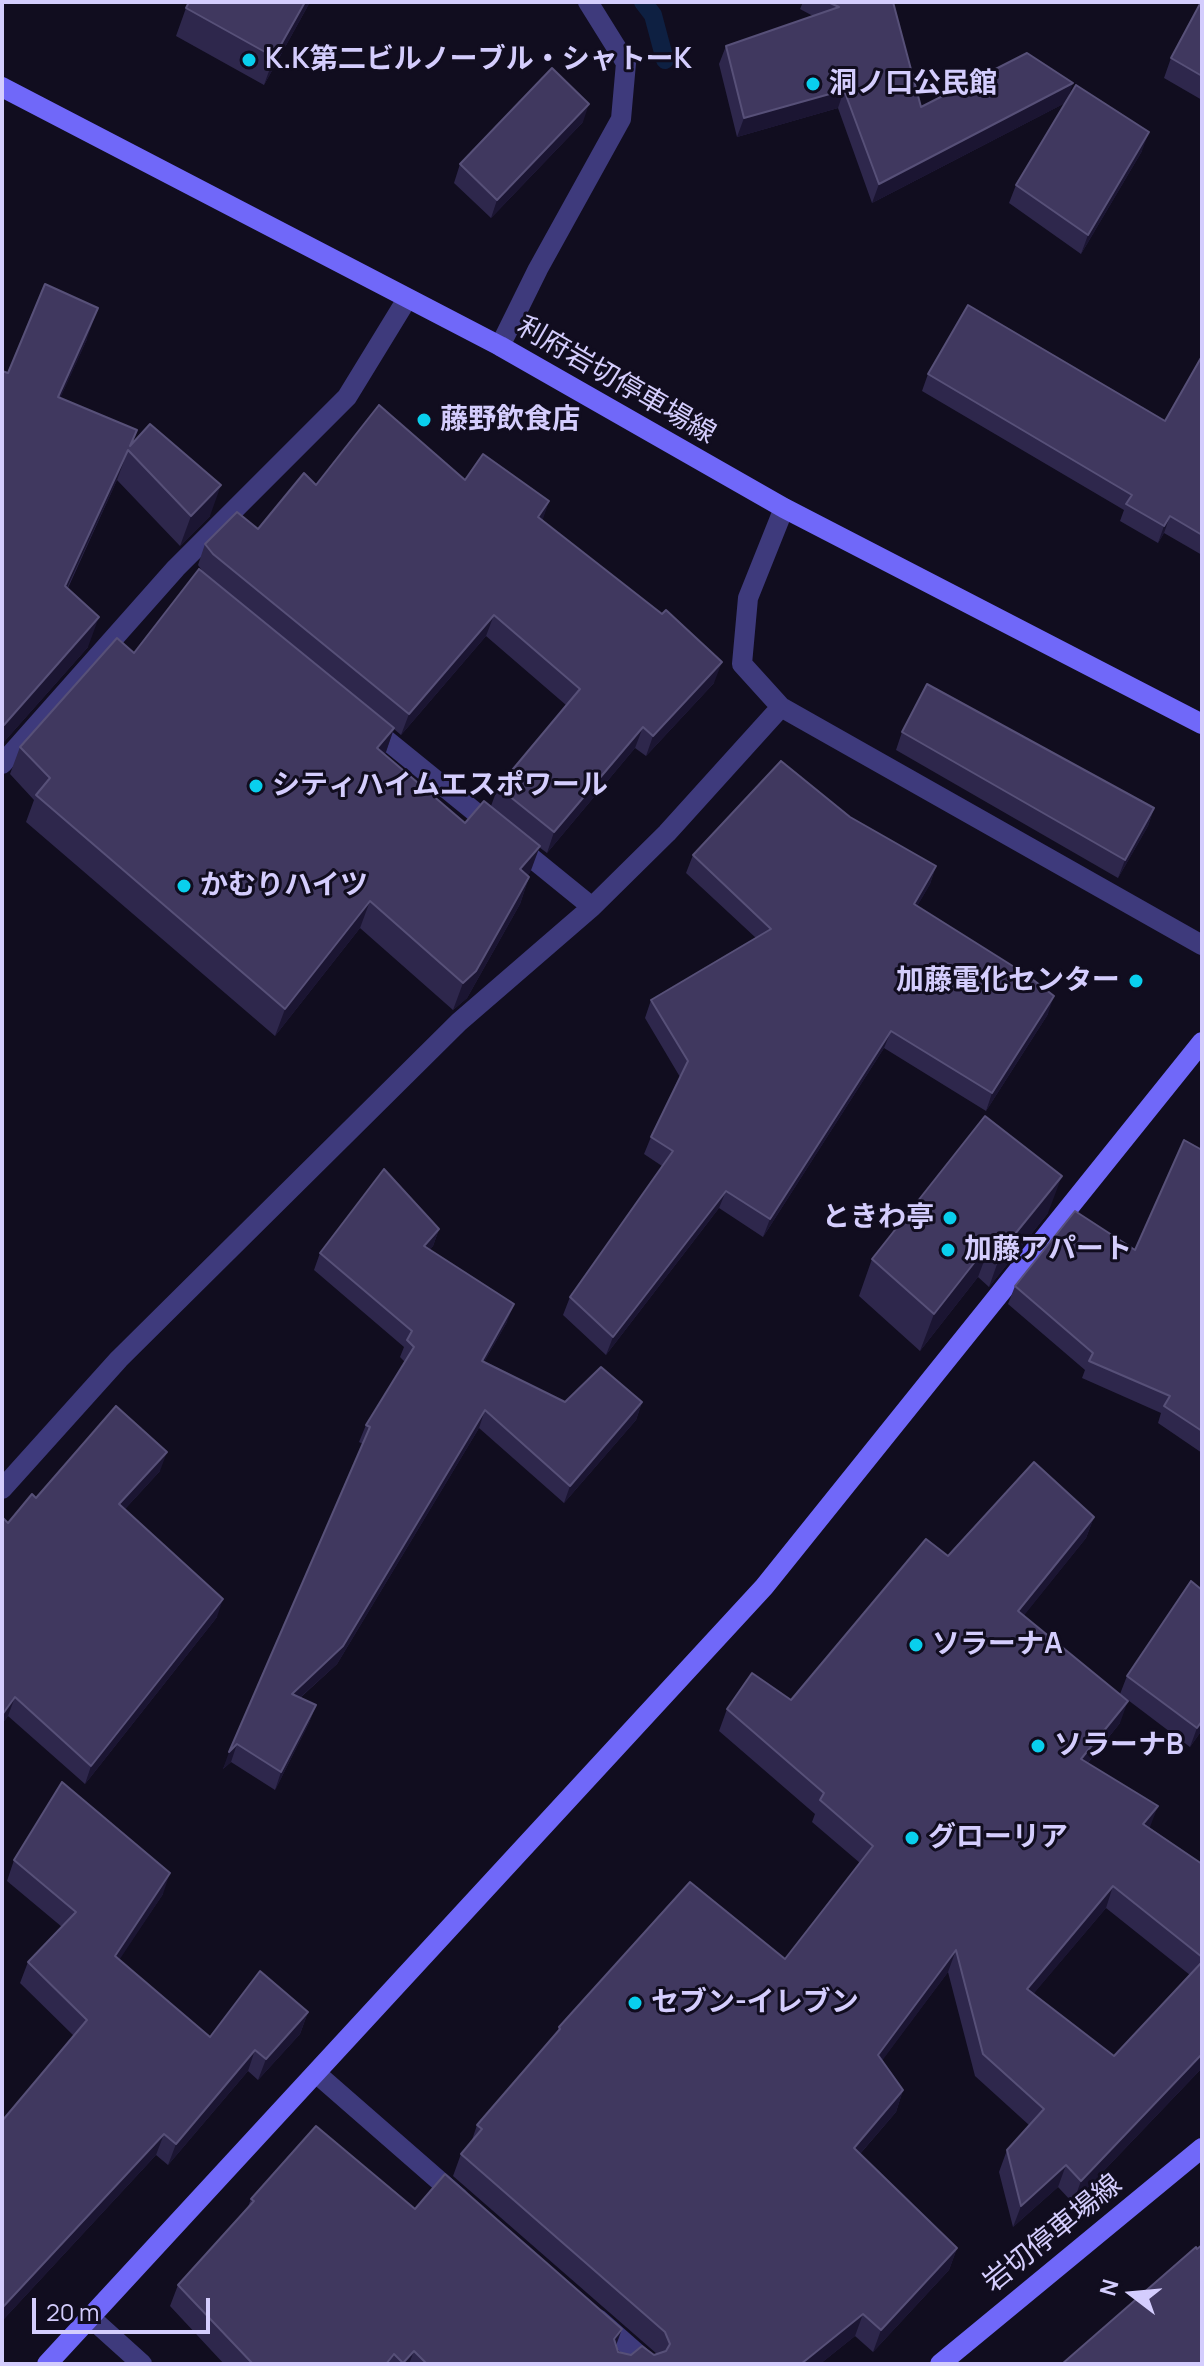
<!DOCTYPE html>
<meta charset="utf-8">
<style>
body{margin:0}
#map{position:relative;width:1204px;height:2366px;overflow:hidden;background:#110d1f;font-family:Manrope,sans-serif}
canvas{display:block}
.frame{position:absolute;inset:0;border:4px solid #d4cdfd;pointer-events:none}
.north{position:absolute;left:1092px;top:2254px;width:80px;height:80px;-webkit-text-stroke:6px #110d1f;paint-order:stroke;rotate:286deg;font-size:22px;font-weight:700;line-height:32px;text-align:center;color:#d4cdfd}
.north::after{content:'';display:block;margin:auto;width:28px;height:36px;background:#d4cdfd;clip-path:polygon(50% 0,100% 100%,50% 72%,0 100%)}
.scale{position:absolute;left:32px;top:2298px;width:178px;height:36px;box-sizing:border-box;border:4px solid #d4cdfd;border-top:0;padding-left:10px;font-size:24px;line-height:28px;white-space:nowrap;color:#d4cdfd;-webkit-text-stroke:6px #110d1f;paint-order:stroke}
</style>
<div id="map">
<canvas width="1204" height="2366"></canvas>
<div class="frame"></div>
<div class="north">N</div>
<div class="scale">20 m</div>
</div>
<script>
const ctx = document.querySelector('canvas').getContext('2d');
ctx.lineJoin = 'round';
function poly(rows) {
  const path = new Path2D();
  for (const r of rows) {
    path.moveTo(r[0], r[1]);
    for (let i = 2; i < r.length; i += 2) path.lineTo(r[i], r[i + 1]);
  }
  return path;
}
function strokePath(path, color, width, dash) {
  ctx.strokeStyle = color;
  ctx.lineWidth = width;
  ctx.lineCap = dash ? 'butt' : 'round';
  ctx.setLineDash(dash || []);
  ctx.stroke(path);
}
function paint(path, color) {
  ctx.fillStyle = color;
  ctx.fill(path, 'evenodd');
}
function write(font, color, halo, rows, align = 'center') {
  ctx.font = font + ' Manrope,"Noto Sans JP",sans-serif';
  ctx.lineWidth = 6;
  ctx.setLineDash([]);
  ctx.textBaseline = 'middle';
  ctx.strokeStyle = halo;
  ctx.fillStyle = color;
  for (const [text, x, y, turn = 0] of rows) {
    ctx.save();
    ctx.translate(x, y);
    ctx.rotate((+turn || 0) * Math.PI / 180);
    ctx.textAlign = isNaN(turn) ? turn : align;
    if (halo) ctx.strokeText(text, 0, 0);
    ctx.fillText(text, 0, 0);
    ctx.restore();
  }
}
strokePath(poly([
 [643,2,653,15,665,60]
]), '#0e2042', 18);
strokePath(poly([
 [500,346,538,269,621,119,626,63,588,2],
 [784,508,748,598,742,664,781,707,1202,945],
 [368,725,592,907],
 [2,764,176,568,347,397,407,299],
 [2,1489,119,1359,459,1022,592,907,667,833,781,707],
 [317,2074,459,2198],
 [91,2318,142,2364],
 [598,2319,649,2364]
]), '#3e3a7c', 20);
strokePath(poly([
 [2,87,500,346,784,508,1202,724],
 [47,2364,764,1587,1202,1042],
 [940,2364,1202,2148]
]), '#7068f9', 20);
paint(poly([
 [310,2,264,85,176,36,186,8],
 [803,2,893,2,921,107,1069,97,1142,151,1081,254,1009,203,1016,185,1065,103,872,203,838,108,737,137,719,64,726,46,813,16,800,9],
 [1202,2,1202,100,1164,78,1171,58],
 [583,122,491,218,454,183,460,164],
 [87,339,60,398,132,443,210,516,180,546,117,480,68,588,88,647,2,744,2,371,8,373],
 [1202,356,1202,555,1164,533,1158,543,1120,521,1124,510,922,391,928,374,1165,421],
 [465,480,549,501,542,520,714,683,646,756,635,748,547,853,539,847,528,875,529,877,520,904,467,998,453,1010,360,928,275,1036,26,822,34,800,10,774,20,747,134,653,203,572,198,565,205,544,258,529,316,485],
 [486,636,566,705,498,787,491,806,465,823,385,754,394,729,401,735],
 [902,732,1154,808,1148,826,1118,878,896,750],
 [850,817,936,866,930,884,917,906,1048,1014,986,1111,884,1048,763,1237,719,1208,606,1355,563,1315,570,1297,662,1166,644,1154,651,1137,680,1077,645,1018,651,1000,756,938,686,873,693,855],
 [1202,1150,1202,1453,1158,1423,1161,1413,1082,1378,1085,1370,1008,1304,1015,1286,1135,1250],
 [1048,1213,989,1287,978,1277,920,1351,859,1296,872,1259],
 [439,1229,433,1246,429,1250,507,1322,484,1362,565,1402,642,1402,636,1420,564,1503,479,1428,337,1664,300,1698,316,1705,309,1723,275,1790,231,1762,223,1769,363,1444,359,1442,366,1425,405,1362,400,1357,404,1347,314,1270,320,1253],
 [160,1471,125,1509,217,1617,85,1784,8,1716,2,1724,2,1517,8,1523,36,1498],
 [1094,1517,1086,1538,1023,1616,1120,1723,1088,1763,1150,1828,1202,1864,1202,2068,1073,2203,1058,2187,1013,2227,999,2172,1007,2150,1029,2125,975,2076,948,1972,882,2060,903,2090,896,2112,860,2154,957,2248,949,2270,873,2352,855,2336,820,2364,224,2364,170,2306,178,2285,248,2207,251,2199,415,2209,616,2345,618,2352,631,2355,657,2354,453,2176,461,2154,471,2143,477,2125,557,2033,559,2027,785,1959,860,1863,812,1822,815,1814,719,1731,727,1709,791,1700,948,1556],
 [1106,1908,1190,1975,1114,2056,1033,1994],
 [1202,1590,1202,1730,1190,1747,1120,1694,1127,1676],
 [14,1860,163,1894,119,1959,210,2037,308,2012,300,2034,258,2080,248,2071,168,2165,156,2155,2,2321,2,2121,74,2036,20,1983,28,1962,62,1927,7,1881]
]), '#2e274c');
paint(poly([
 [305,2,310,2,264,85,274,57],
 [1073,83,1067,102,872,203,879,184],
 [844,90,838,108,737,137,744,118],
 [589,104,583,122,491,218,497,200],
 [1149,132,1142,151,1081,254,1088,235],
 [98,308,87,339,47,427,58,397],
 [128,450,117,480,54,616,65,586],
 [221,485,210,516,180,546,191,516],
 [549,501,542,522,538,517],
 [1170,516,1164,533,1158,543,1164,526],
 [494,615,486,636,401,735,409,714],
 [99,617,88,647,2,744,2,729,4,725],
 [722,662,714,683,646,756,653,736],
 [643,727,635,748,547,853,554,832],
 [394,728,385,755,377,748],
 [1154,808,1148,826,1118,878,1125,860],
 [540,846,530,873,511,896,520,869],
 [936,866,930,884,908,922,914,904],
 [529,877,520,904,467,998,453,1010,463,983],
 [370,901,360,928,275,1036,285,1009],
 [1054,996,1048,1014,986,1111,992,1093],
 [891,1031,884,1048,763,1237,770,1219],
 [1062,1176,1048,1213,989,1287,1002,1250],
 [726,1191,719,1208,606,1355,613,1337],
 [439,1229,433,1246,418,1264,424,1246],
 [992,1240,978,1277,920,1351,934,1314],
 [514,1304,507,1322,475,1378,482,1361],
 [642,1402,636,1420,564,1503,570,1486],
 [485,1410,479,1428,337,1664,285,1711,292,1694],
 [167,1452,160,1471,113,1522,119,1504],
 [1094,1517,1086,1538,1010,1633,1018,1611],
 [223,1599,217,1617,85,1784,91,1766],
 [15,1697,8,1716,2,1724,2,1715],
 [1128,1701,1120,1723,1073,1781,1081,1759],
 [316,1705,309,1723,275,1790,281,1772],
 [1202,1721,1202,1730,1190,1747,1197,1728],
 [237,1744,231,1762,223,1769,229,1752],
 [1158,1806,1150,1827,1135,1846,1143,1824],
 [170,1873,163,1894,108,1977,115,1956],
 [1113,1886,1106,1908,1019,2011,1027,1989],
 [956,1950,948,1972,870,2077,878,2055],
 [308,2012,300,2034,258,2080,266,2059],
 [255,2050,248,2071,168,2165,176,2144],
 [1202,2054,1202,2068,1073,2203,1081,2181],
 [903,2090,896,2112,846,2170,854,2148],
 [164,2134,156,2155,2,2321,2,2308],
 [1066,2165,1058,2187,1013,2227,1021,2206],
 [957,2248,949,2270,873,2352,881,2330],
 [863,2314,855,2336,820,2364,801,2364],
 [622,2329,614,2351,614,2339],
 [414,2351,409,2364,403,2364,403,2363]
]), '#1b1532');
const building = poly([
 [189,2,305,2,274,57,186,8,189,2],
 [828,2,893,2,921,107,1027,53,1073,83,879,184,844,90,744,118,726,46,839,7,828,2],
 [1201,2,1202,2,1202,76,1171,58,1201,2],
 [552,68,589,104,497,200,460,164,552,68],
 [1076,85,1149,132,1088,235,1016,185,1076,85],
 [45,284,98,308,58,397,137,430,130,446,150,424,221,485,191,516,128,450,65,586,99,617,4,725,2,723,2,371,8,373,45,284],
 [968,305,1165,421,1202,356,1202,535,1170,516,1164,526,1126,504,1132,495,928,374,968,305],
 [379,405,465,480,483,454,549,501,538,517,662,614,666,610,722,662,653,736,643,727,554,832,498,787,580,689,494,615,409,714,213,554,205,544,237,512,258,529,304,473,316,485,379,405],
 [199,569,394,728,377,748,465,823,484,801,540,846,520,869,529,877,476,971,463,983,370,901,285,1009,36,795,50,778,20,747,117,638,134,653,199,569],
 [927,684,1154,808,1125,860,902,732,927,684],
 [781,761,850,817,936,866,914,904,1027,975,1054,996,992,1093,891,1031,770,1219,726,1191,613,1337,570,1297,673,1151,651,1137,688,1061,651,1000,771,929,693,855,781,761],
 [985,1116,1062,1176,1002,1250,992,1240,934,1314,872,1259,985,1116],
 [1184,1140,1202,1150,1202,1431,1164,1406,1170,1396,1089,1361,1093,1353,1015,1286,1075,1211,1135,1250,1184,1140],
 [384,1169,439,1229,424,1246,514,1304,482,1361,565,1402,601,1367,642,1402,570,1486,485,1410,343,1646,292,1694,316,1705,281,1772,237,1744,229,1752,370,1427,366,1425,414,1347,407,1340,412,1331,320,1253,384,1169],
 [116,1406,167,1452,119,1504,223,1599,91,1766,15,1697,2,1715,2,1517,8,1523,32,1494,36,1498,116,1406],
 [1034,1462,1094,1517,1018,1611,1128,1701,1081,1759,1158,1806,1143,1824,1202,1864,1202,1957,1113,1886,1027,1989,1114,2056,1202,1962,1202,2054,1081,2181,1066,2165,1021,2206,1007,2150,1044,2109,983,2054,956,1950,878,2055,903,2090,854,2148,957,2248,881,2330,863,2314,801,2364,427,2364,414,2351,403,2363,394,2354,386,2364,253,2364,178,2285,254,2201,251,2199,316,2126,415,2209,445,2174,622,2329,614,2339,618,2352,631,2355,642,2346,654,2355,666,2351,670,2344,665,2332,461,2154,482,2129,477,2125,560,2029,559,2027,690,1882,785,1959,873,1846,820,1800,824,1793,727,1709,752,1673,791,1700,926,1539,948,1556,1034,1462],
 [1191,1581,1202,1590,1202,1721,1197,1728,1127,1676,1191,1581],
 [62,1782,170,1873,115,1956,210,2037,260,1971,308,2012,266,2059,255,2050,176,2144,164,2134,2,2308,2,2121,87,2020,28,1962,76,1912,14,1860,62,1782],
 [1202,2245,1202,2364,1062,2364,1196,2247,1197,2249,1202,2245]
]);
paint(building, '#40385f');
strokePath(building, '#575078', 2);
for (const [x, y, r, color] of [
 [249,60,8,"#09cfed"],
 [813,84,8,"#09cfed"],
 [424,420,8,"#09cfed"],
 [256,786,8,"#09cfed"],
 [184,886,8,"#09cfed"],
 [1136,981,8,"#09cfed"],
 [950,1218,8,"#09cfed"],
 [948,1250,8,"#09cfed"],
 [916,1645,8,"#09cfed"],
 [1038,1746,8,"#09cfed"],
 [912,1838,8,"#09cfed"],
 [635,2003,8,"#09cfed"]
]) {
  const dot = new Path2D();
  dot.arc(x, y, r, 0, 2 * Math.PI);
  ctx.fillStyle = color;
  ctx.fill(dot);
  strokePath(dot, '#110d1f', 3);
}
write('bold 28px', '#d4cdfd', '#110d1f', [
 ["K.K第二ビルノーブル・シャトーK",265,60],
 ["洞ノ口公民館",829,84],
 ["藤野飲食店",440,420],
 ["シティハイムエスポワール",272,786],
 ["かむりハイツ",200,886],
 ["加藤電化センター",1120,981,"right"],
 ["ときわ亭",934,1218,"right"],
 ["加藤アパート",964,1250],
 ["ソラーナA",932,1645],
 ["ソラーナB",1054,1746],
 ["グローリア",928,1838],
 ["セブン-イレブン",651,2003]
], 'left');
write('28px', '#d4cdfd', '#110d1f', [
 ["利府岩切停車場線",616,381,30],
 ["岩切停車場線",1053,2234,-39]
]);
</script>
